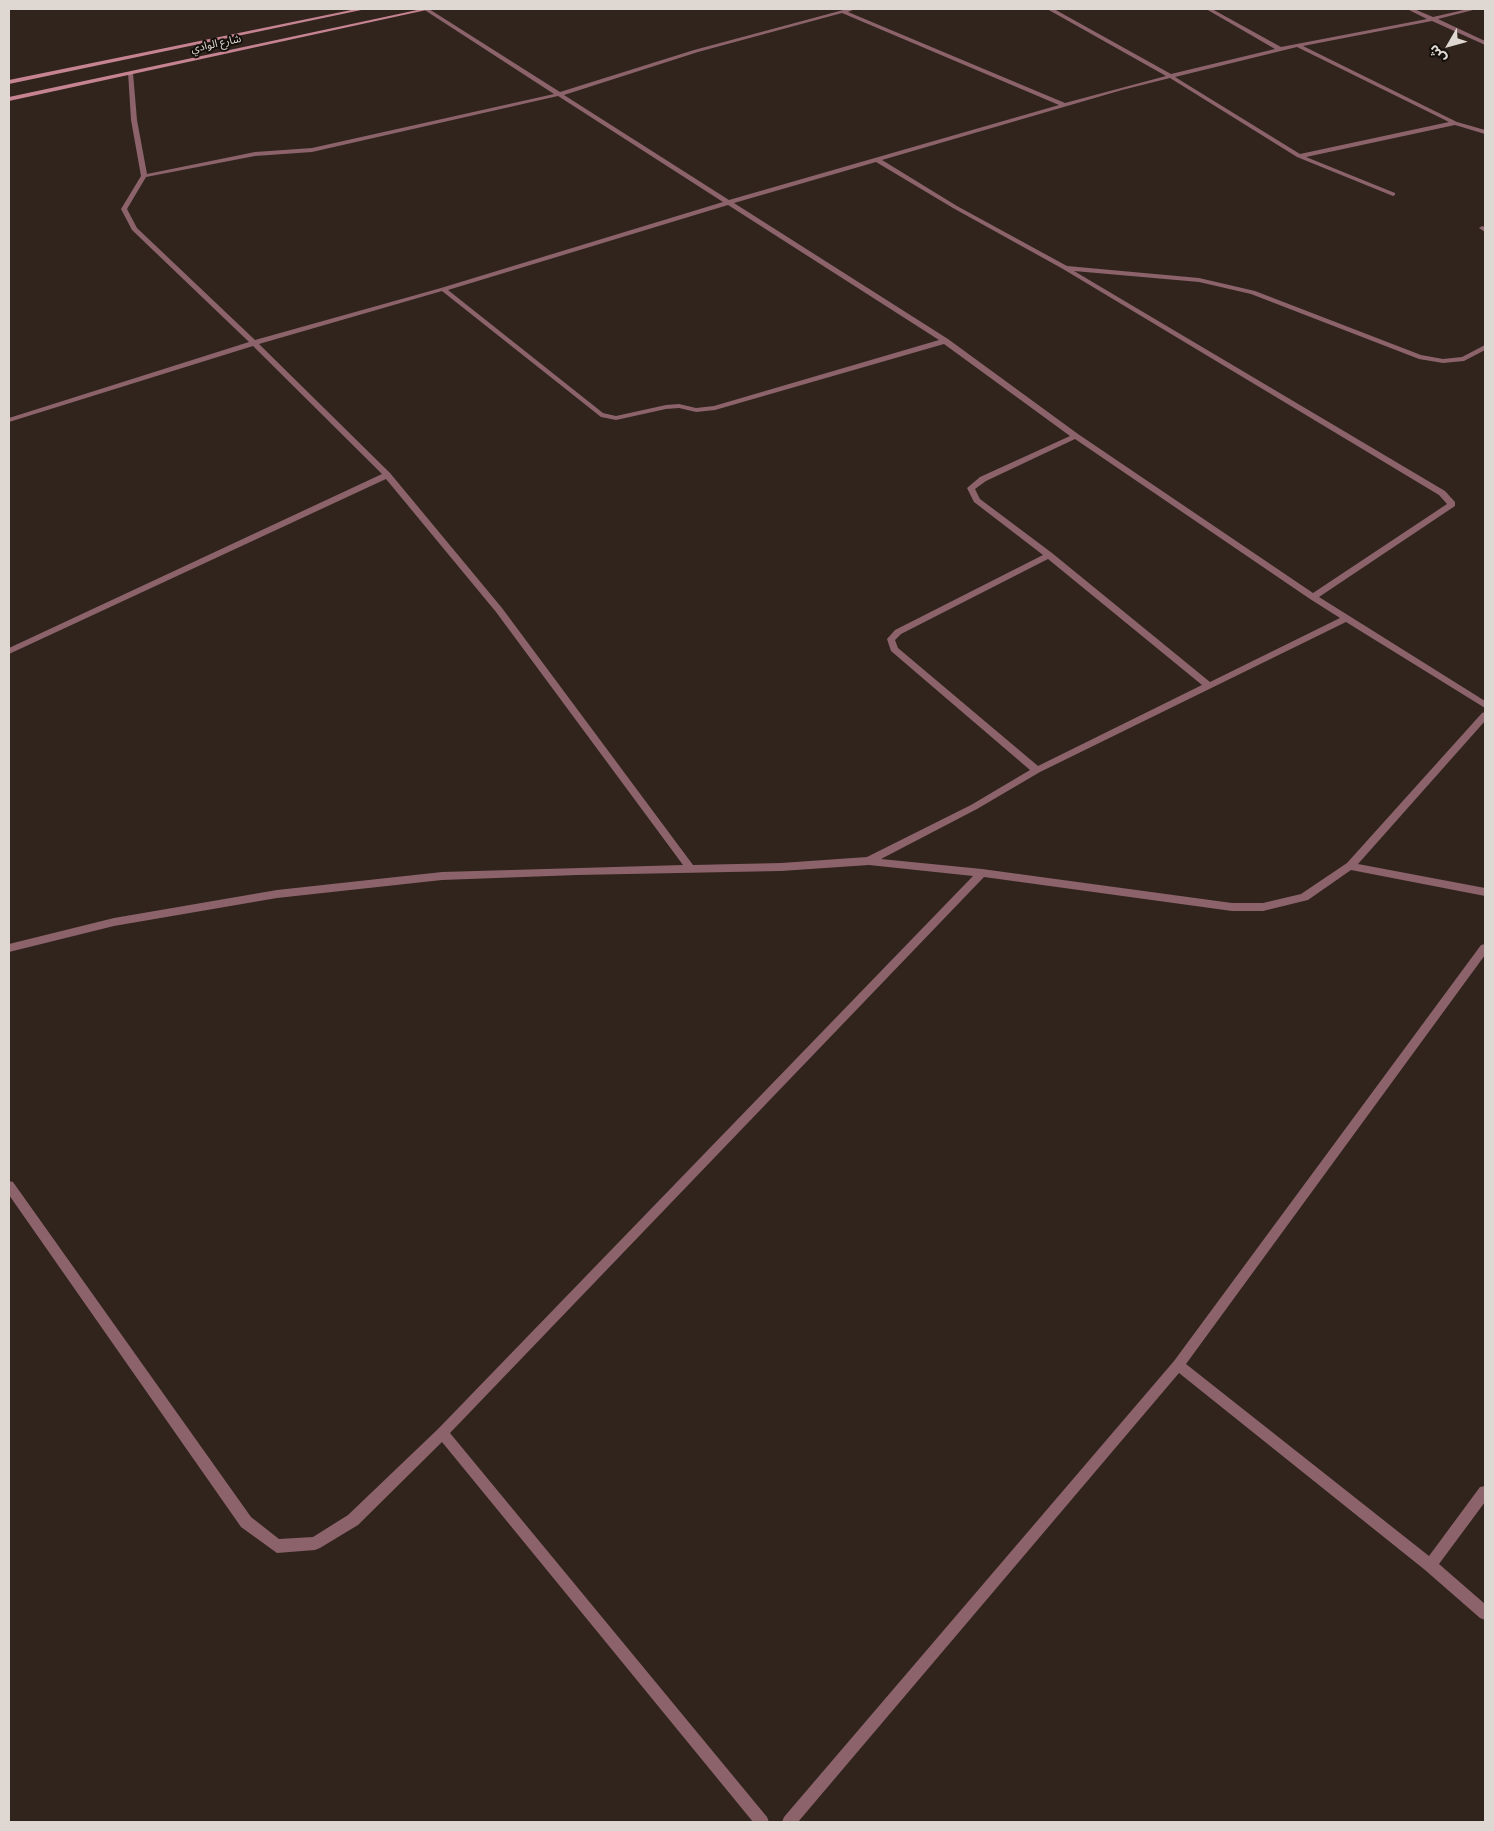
<!DOCTYPE html>
<meta charset="utf-8">
<style>
body{margin:0}
#map{position:relative;width:1494px;height:1831px;overflow:hidden;background:#30241c;font-family:"IBM Plex Sans","Noto Sans Arabic",sans-serif}
canvas{display:block}
.frame{position:absolute;inset:0;border:10px solid #dfd8d2;pointer-events:none}
.north{position:absolute;left:1424px;top:20px;width:50px;height:50px;-webkit-text-stroke:4px #140f0b;paint-order:stroke;rotate:232deg;font-size:14px;font-weight:700;line-height:20px;text-align:center;color:#dfd8d2}
.north::after{content:'';display:block;margin:auto;width:18px;height:22px;background:#dfd8d2;clip-path:polygon(50% 0,100% 100%,50% 72%,0 100%)}
</style>
<div id="map">
<canvas width="1494" height="1831"></canvas>
<div class="frame"></div>
<div class="north">ش</div>
</div>
<script>
const ctx = document.querySelector('canvas').getContext('2d');
ctx.lineJoin = 'round';
function poly(rows) {
  const path = new Path2D();
  for (const r of rows) {
    path.moveTo(r[0], r[1]);
    for (let i = 2; i < r.length; i += 2) path.lineTo(r[i], r[i + 1]);
  }
  return path;
}
function paint(path, color) {
  ctx.fillStyle = color;
  ctx.fill(path, 'evenodd');
}
function write(font, color, halo, rows, align = 'center') {
  ctx.font = font + ' "IBM Plex Sans","Noto Sans Arabic",sans-serif';
  ctx.lineWidth = 4;
  ctx.setLineDash([]);
  ctx.textBaseline = 'middle';
  ctx.strokeStyle = halo;
  ctx.fillStyle = color;
  for (const [text, x, y, turn = 0] of rows) {
    ctx.save();
    ctx.translate(x, y);
    ctx.rotate((+turn || 0) * Math.PI / 180);
    ctx.textAlign = isNaN(turn) ? turn : align;
    if (halo) ctx.strokeText(text, 0, 0);
    ctx.fillText(text, 0, 0);
    ctx.restore();
  }
}
paint(poly([
 [423,9,429,9,560,92,694,50,847,9,855,9,848,12,1065,103,1166,76,1047,9,1054,9,1171,74,1275,49,1206,9,1212,9,1281,47,1427,19,1407,9,1414,9,1433,17,1468,9,1477,9,1438,19,1485,41,1485,45,1483,44,1432,21,1303,46,1457,122,1485,130,1485,134,1455,125,1306,157,1395,193,1395,195,1393,196,1297,157,1170,78,1122,90,882,160,957,206,1067,266,1199,278,1255,291,1421,355,1443,359,1462,357,1485,345,1485,350,1464,361,1443,363,1419,359,1251,294,1199,282,1074,271,1445,491,1455,502,1455,506,1319,597,1485,701,1485,708,1346,622,1040,772,977,809,881,859,982,869,1232,903,1263,903,1301,894,1347,863,1482,713,1485,712,1485,721,1358,864,1485,888,1485,896,1351,870,1308,900,1263,911,1232,911,984,877,450,1433,767,1817,769,1822,753,1822,442,1442,358,1525,320,1548,315,1550,277,1553,241,1527,9,1195,9,1181,13,1182,251,1517,279,1539,313,1537,348,1515,438,1429,973,876,869,865,781,871,577,875,442,880,277,898,114,926,9,952,9,944,114,918,277,890,442,872,683,865,496,612,386,479,9,654,9,648,382,474,253,346,9,422,9,418,249,342,132,230,121,209,141,176,131,120,128,72,133,73,137,120,147,174,255,152,312,148,554,94,423,9],
 [842,13,1059,105,729,200,564,95,698,52,842,13],
 [1297,47,1449,122,1300,154,1175,77,1297,47],
 [558,96,723,202,441,288,255,340,137,228,127,209,146,177,255,156,312,152,558,96],
 [876,162,953,208,1063,269,1439,495,1447,504,1313,593,1078,434,948,339,734,203,876,162],
 [728,205,939,340,714,406,696,408,679,404,666,405,616,416,603,413,448,290,728,205],
 [442,291,601,417,616,420,666,409,679,408,696,412,715,410,944,344,1070,436,980,477,967,488,974,502,1043,555,895,630,887,639,891,651,1030,770,971,805,867,857,781,863,693,865,502,608,390,473,259,344,442,291],
 [1075,439,1310,599,1340,618,1210,682,1052,553,980,499,975,489,986,481,1075,439],
 [1048,559,1202,685,1038,766,898,648,895,640,901,634,1048,559],
 [1482,226,1485,227,1485,232,1479,228,1482,226],
 [1485,944,1485,955,1186,1364,1429,1556,1480,1487,1485,1486,1485,1502,1439,1564,1485,1604,1485,1620,1480,1618,1425,1570,1179,1373,798,1822,782,1822,784,1817,1174,1361,1481,945,1485,944]
]), '#8c626b');
paint(poly([
 [356,9,366,9,9,84,9,80,356,9],
 [422,9,431,9,9,101,9,97,422,9]
]), '#c68391');
write('11px', '#dfd8d2', '#140f0b', [
 ["شارع الوادي",216,44,-12]
]);
</script>
